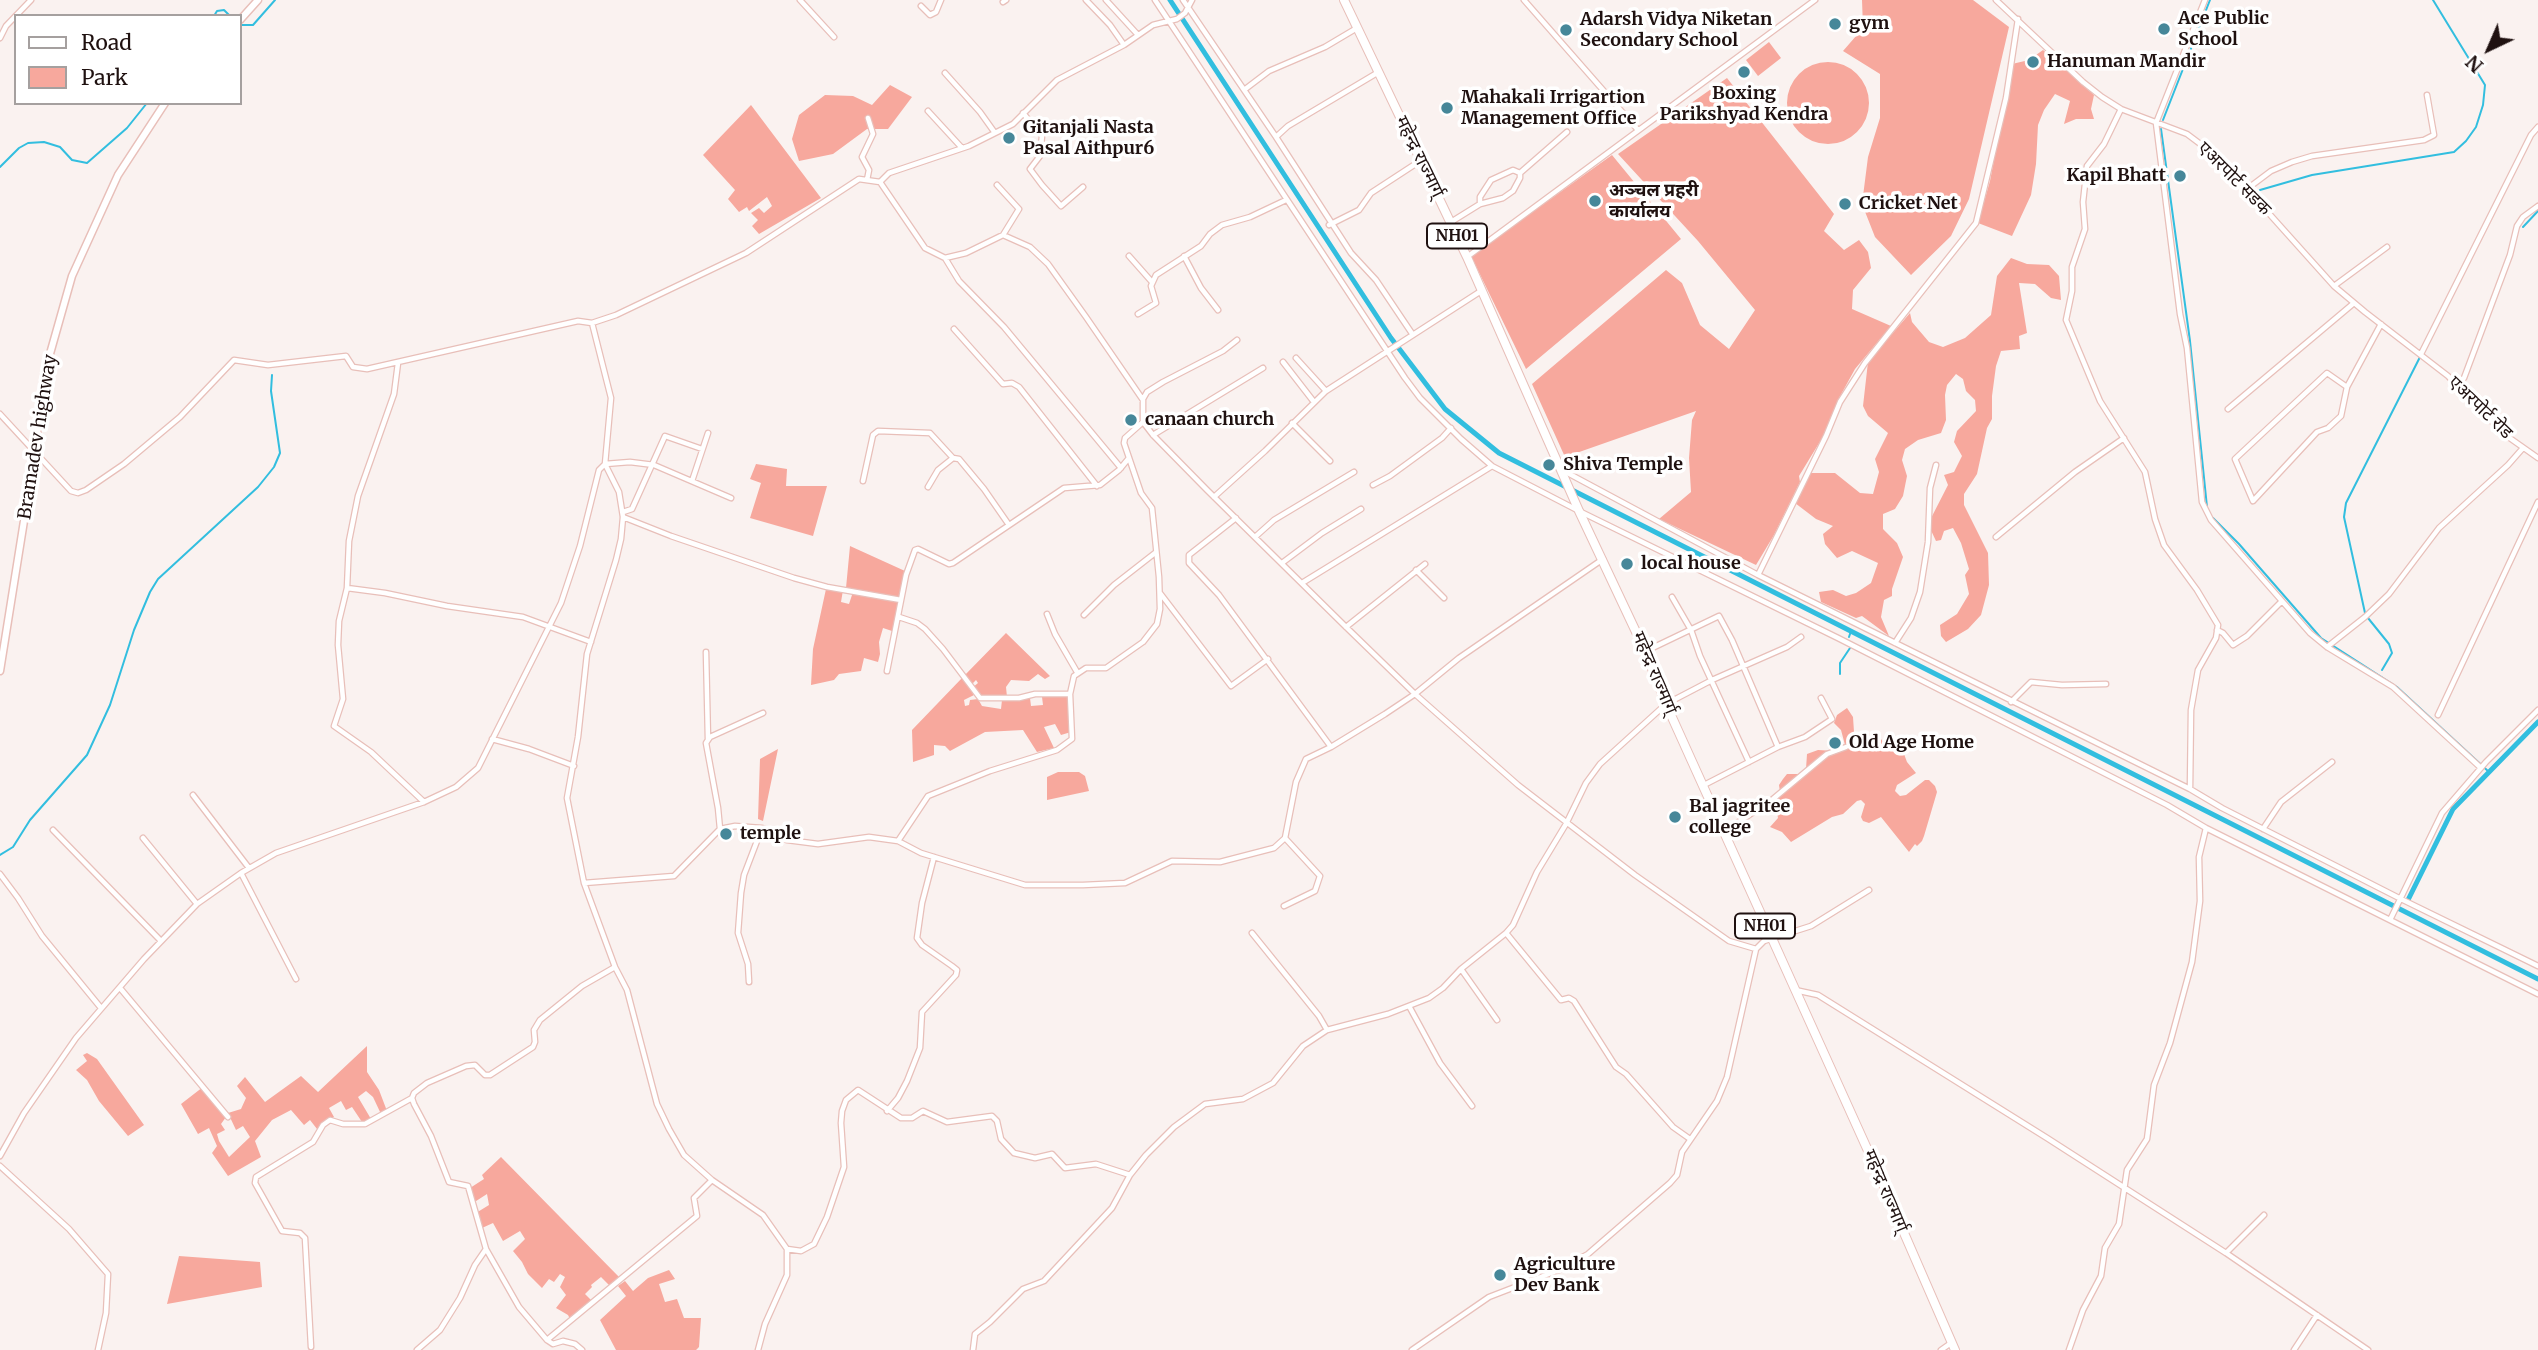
<!DOCTYPE html>
<meta charset="utf-8">
<style>
body{margin:0}
#map{position:relative;width:2538px;height:1350px;overflow:hidden;background:#faf2f0;font-family:Merriweather,serif}
canvas{display:block}
.legend{position:absolute;left:14px;top:14px;width:228px;height:91px;box-sizing:border-box;background:#fff;border:2px solid #a5a09f;margin:0;padding:9px 12px;list-style:none;font-size:21px;color:#1f1110}
.legend li{display:flex;align-items:center;gap:14px;height:35px}
.legend b{width:35px;border:2px solid #a5a09f}
.north{position:absolute;left:2454px;top:14px;width:70px;height:70px;-webkit-text-stroke:5px #fff;paint-order:stroke;rotate:224deg;font-size:19px;font-weight:700;line-height:28px;text-align:center;color:#1f1110}
.north::after{content:'';display:block;margin:auto;width:24px;height:32px;background:#1f1110;clip-path:polygon(50% 0,100% 100%,50% 72%,0 100%)}
</style>
<div id="map">
<canvas width="2538" height="1350"></canvas>
<ul class="legend">
<li><b style="height:9px;background:#fff"></b>Road</li>
<li><b style="height:19px;background:#f7a89d"></b>Park</li>
</ul>
<div class="north">N</div>
</div>
<script>
const ctx = document.querySelector('canvas').getContext('2d');
ctx.lineJoin = 'round';
function paint(path, color) {
  ctx.fillStyle = color;
  ctx.fill(path, 'evenodd');
}
function poly(rows) {
  const path = new Path2D();
  for (const r of rows) {
    if (r.length === 3) {
      path.moveTo(r[0] + r[2], r[1]);
      path.arc(r[0], r[1], r[2], 0, 2 * Math.PI);
      continue;
    }
    path.moveTo(r[0], r[1]);
    for (let i = 2; i < r.length; i += 2) path.lineTo(r[i], r[i + 1]);
  }
  return path;
}
function strokePath(path, color, width, dash) {
  ctx.strokeStyle = color;
  ctx.lineWidth = width;
  ctx.lineCap = dash ? 'butt' : 'round';
  ctx.setLineDash(dash || []);
  ctx.stroke(path);
}
function write(font, color, halo, rows, align = 'center') {
  ctx.font = font + ' Merriweather,"Noto Sans Devanagari",serif';
  ctx.lineWidth = 7;
  ctx.setLineDash([]);
  ctx.textBaseline = 'middle';
  ctx.strokeStyle = halo;
  ctx.fillStyle = color;
  for (const [text, x, y, turn = 0] of rows) {
    ctx.save();
    ctx.translate(x, y);
    ctx.rotate((+turn || 0) * Math.PI / 180);
    ctx.textAlign = isNaN(turn) ? turn : align;
    if (halo) ctx.strokeText(text, 0, 0);
    ctx.fillText(text, 0, 0);
    ctx.restore();
  }
}
paint(poly([
 [1862,0,1973,0,2009,27,1969,199,1951,236,1911,275,1875,237,1862,204,1868,157,1880,118,1880,74,1843,51,1863,28],
 [1769,42,1781,58,1758,76,1746,60],
 [2043,50,2094,95,2091,109,2094,119,2076,119,2064,124,2070,101,2055,94,2044,110,2038,125,2036,164,2031,195,2012,236,1978,223,1990,181,2012,64,2029,60],
 [1828,103,41],
 [1727,78,1834,214,1824,231,1844,250,1859,240,1868,252,1871,268,1853,290,1852,309,1891,326,1855,369,1838,400,1824,435,1799,476,1800,482,1774,535,1756,565,1659,519,1691,492,1689,458,1692,420,1696,411,1565,457,1532,384,1666,270,1682,283,1700,325,1729,349,1755,310,1698,241,1618,154],
 [890,85,912,97,888,129,867,129,833,154,799,161,792,139,799,115,825,95,853,96,872,105],
 [751,105,821,198,759,234,752,226,758,220,751,213,759,208,764,213,772,206,767,197,749,211,747,207,739,212,728,199,735,190,703,155],
 [1612,155,1681,239,1526,369,1471,256],
 [2011,258,2027,264,2049,265,2059,276,2061,300,2051,298,2035,284,2019,283,2027,333,2019,336,2020,349,2001,351,1996,366,1992,396,1992,419,1987,428,1977,474,1964,494,1964,505,1988,553,1989,585,1981,615,1968,629,1946,642,1941,636,1940,625,1957,614,1969,594,1965,575,1969,569,1961,543,1953,528,1944,531,1941,540,1936,541,1928,524,1948,485,1944,475,1954,472,1962,456,1954,442,1957,431,1976,411,1975,400,1966,391,1963,379,1956,374,1947,385,1945,395,1946,420,1941,433,1918,440,1905,449,1902,460,1907,476,1903,496,1895,509,1883,514,1883,529,1897,543,1903,557,1892,589,1892,596,1884,600,1881,617,1889,636,1862,616,1856,618,1821,602,1819,592,1833,590,1846,596,1856,593,1871,583,1878,563,1852,551,1837,558,1825,544,1823,534,1833,526,1816,519,1795,503,1811,473,1835,473,1860,493,1873,494,1879,472,1875,459,1888,433,1868,416,1863,406,1868,362,1910,313,1912,322,1929,342,1943,347,1965,338,1991,315,1997,276],
 [756,464,787,469,786,486,827,486,813,536,750,518,761,483,750,479],
 [850,546,905,571,901,599,846,588],
 [826,589,843,590,841,602,849,604,853,592,901,601,895,632,883,628,879,642,880,654,878,662,864,658,861,671,839,674,834,680,811,685,813,649],
 [1006,633,1050,676,1045,679,1038,674,1029,681,1011,680,1006,687,1007,697,979,695,972,688,978,683,976,680,970,686,964,676],
 [962,678,974,695,964,700,965,706,969,705,970,700,978,699,982,706,1001,709,1002,700,1030,698,1031,706,1043,705,1042,697,1069,697,1071,732,1061,735,1055,724,1044,727,1054,748,1037,752,1023,730,985,732,950,751,945,746,934,745,934,755,913,762,912,730],
 [1847,708,1853,717,1854,732,1859,734,1877,733,1885,745,1901,746,1907,762,1916,773,1897,785,1895,791,1900,796,1906,795,1925,780,1929,780,1935,786,1937,792,1924,836,1922,841,1917,846,1915,844,1909,852,1881,817,1869,823,1863,821,1861,817,1865,804,1861,800,1857,801,1843,814,1832,817,1791,842,1782,832,1770,827,1778,818,1776,807,1779,803,1776,795,1780,792,1779,785,1783,779,1787,774,1799,774,1806,769,1807,754,1818,750,1835,751,1833,749,1845,745,1841,730,1834,723,1837,715],
 [778,749,763,821,758,819,760,759],
 [1058,772,1079,772,1085,776,1089,791,1047,800,1047,777],
 [367,1046,367,1072,379,1090,387,1111,381,1114,373,1097,366,1091,358,1097,371,1119,362,1122,352,1107,346,1110,341,1101,329,1108,334,1117,317,1129,310,1120,304,1125,291,1110,272,1120,255,1141,261,1157,228,1176,212,1153,217,1146,209,1128,198,1134,181,1104,203,1087,226,1117,221,1124,225,1130,217,1134,219,1141,229,1157,250,1137,243,1126,236,1130,228,1113,241,1109,246,1098,237,1086,245,1077,265,1102,301,1076,318,1092],
 [87,1053,97,1059,144,1125,128,1136,99,1101,87,1080,76,1070,87,1061,83,1055],
 [501,1157,619,1277,611,1287,601,1277,591,1285,592,1287,585,1294,593,1302,571,1321,568,1315,556,1308,566,1295,560,1287,565,1277,560,1274,554,1282,549,1279,542,1288,528,1274,522,1262,513,1251,525,1239,520,1231,503,1241,493,1223,482,1228,476,1213,489,1205,487,1194,473,1203,470,1188,484,1179,482,1175],
 [179,1256,260,1262,262,1287,167,1304],
 [669,1270,675,1279,659,1284,665,1302,677,1299,684,1318,701,1318,699,1347,696,1350,616,1350,600,1320,626,1296,618,1286,625,1281,633,1291,648,1278]
]), '#f7a89d');
strokePath(poly([
 [214,16,217,11,224,10,230,16],
 [240,25,253,25,275,0],
 [2163,120,2210,0],
 [2161,129,2190,341,2207,507],
 [0,167,19,148,28,143,44,142,60,147,72,160,87,163,127,128,147,103],
 [2260,190,2312,175,2454,152,2466,141,2476,127,2483,105,2485,85,2433,0],
 [2523,227,2538,211],
 [2213,518,2239,544,2321,638,2397,687,2489,772],
 [2365,613,2344,517,2346,503,2420,357],
 [2368,618,2389,644,2392,653,2382,670],
 [1849,637,1851,631],
 [1840,674,1840,663,1850,648],
 [0,855,13,847,30,820,87,755,110,705,134,630,150,592,158,579,258,487,274,467,280,453,271,391,272,375]
]), '#32bedf', 2);
strokePath(poly([
 [1170,0,1391,338,1445,409,1499,453,2538,979],
 [2408,900,2453,809,2538,722]
]), '#32bedf', 5);
const street = poly([
 [800,0,834,37],
 [1086,0,1110,25,1124,45],
 [1106,0,1138,35],
 [1155,0,1405,378,1420,398,1461,439,1492,466,1579,511,1838,638,2167,805,2206,828,2538,994],
 [1183,0,1276,137,1351,253,1376,280,1413,335],
 [1524,0,1638,130],
 [1996,0,2083,82,2102,97,2121,109,2187,134,2199,143,2247,189,2334,286,2365,312,2448,376,2504,434,2538,458],
 [2205,0,2156,123,2180,314,2187,348,2202,502,2211,520,2310,633,2327,647,2393,687,2481,768],
 [1003,2,1006,0],
 [921,6,930,15,936,12,941,0],
 [0,38,6,26,31,0],
 [945,73,980,112,995,133],
 [1244,90,1269,71,1325,47,1357,28],
 [2121,109,2104,144,2087,166,2083,202,2085,229,2072,267,2072,291,2066,320,2100,401,2145,472,2155,519,2164,545,2197,590,2218,625,2216,638,2198,670,2191,710,2190,789],
 [928,111,962,148],
 [1023,113,1042,136,1040,156,1030,169,1042,185,1061,206,1083,187],
 [1276,137,1288,126,1377,73],
 [867,180,869,170,862,157,873,134,868,118],
 [880,182,925,248,945,258,966,253,1003,235,1030,247,1048,264,1086,317,1143,400,1143,422,1125,438,1124,443,1141,493,1152,508,1159,577,1160,609,1157,624,1143,642,1106,668,1086,668,1074,676,1070,694,1072,739,1057,750,990,771,928,796,898,841],
 [997,185,1019,209,1003,235],
 [2247,189,2271,171,2292,162,2312,156,2424,140,2434,135,2427,95],
 [1480,204,1480,197,1491,180,1513,170,1520,173],
 [1451,222,1480,204,1503,198,1513,191,1520,178,1520,173,1567,132],
 [1329,225,1359,210,1371,193,1420,161],
 [1129,256,1152,282],
 [1184,256,1201,288,1218,310],
 [1467,257,1815,0],
 [945,258,959,281,1004,327,1121,468],
 [2334,286,2387,247],
 [1138,314,1156,303,1151,286,1156,275,1201,246,1210,234,1222,225,1250,217,1286,200],
 [592,323,611,398,605,464,619,492,623,517,621,539,616,560,587,654,578,737,567,798,584,883,615,967,627,990,657,1104,669,1129,684,1155,712,1180,763,1215,787,1249,787,1275,765,1324,758,1350],
 [954,329,1003,384,1012,383,1019,387,1097,486],
 [2421,354,2531,135,2538,127],
 [1296,358,1326,391],
 [1283,362,1314,402],
 [398,363,394,394,358,496,349,541,347,588,339,621,338,645,343,699,334,726,371,752,424,802],
 [2457,386,2464,378,2510,255,2517,226,2523,217,2538,206],
 [2347,387,2327,373,2235,459,2253,501,2317,432,2328,428,2341,416,2347,387,2381,324],
 [1143,399,1147,392,1163,382,1223,351,1237,340],
 [2228,409,2354,303],
 [0,414,71,491,78,493,86,490,124,464,180,417,234,360,268,365,346,356,353,367,367,369,578,321,592,323,616,315,746,253,859,179,880,182,889,173,969,146,1013,124,1057,80,1124,45,1153,25,1177,19,1185,13,1192,0],
 [1143,422,1153,435,1207,490,1346,627,1415,694,1518,785,1635,875,1729,941,1756,949],
 [1292,423,1330,461],
 [1153,435,1263,368],
 [1562,470,1758,575,2190,789,2222,808,2401,899,2538,966],
 [692,481,708,433],
 [863,481,873,435,878,431,930,433,953,458],
 [1373,485,1390,476,1442,438,1451,428],
 [928,487,938,470,953,458,959,459,984,489,1009,525],
 [1214,497,1265,451,1326,391,1481,291],
 [623,512,632,509,665,436,702,449],
 [623,517,671,536,794,578,827,587,901,600],
 [1236,518,1189,555,1189,563,1219,595,1331,747],
 [1255,537,1274,520,1354,472],
 [1996,537,2075,472,2124,438],
 [1282,563,1322,533,1361,509],
 [1416,570,1444,598],
 [1758,575,1826,436,1840,402,1865,363,1976,223,2006,98,2018,19],
 [1302,583,1492,466],
 [347,588,385,593,447,606,523,617,591,642],
 [1160,593,1231,686,1268,659],
 [1672,597,1691,630,1700,656,1749,762],
 [1047,614,1055,634,1077,672],
 [1084,615,1114,585,1155,553],
 [899,617,917,623,925,629,943,649,980,698,1019,698,1035,694,1070,694],
 [1346,627,1425,564],
 [2217,630,2223,633,2233,645,2247,636,2282,601],
 [1895,643,1911,618,1920,592,1928,542,1930,488,1936,465],
 [2327,647,2365,617,2389,594,2439,528,2508,465,2523,448],
 [1646,651,1719,616,1732,640,1778,747],
 [706,652,708,740],
 [887,671,906,575,915,550,918,549,949,564,953,563,1064,488,1100,485,1119,470,1129,458],
 [2011,702,2031,682,2062,685,2106,684],
 [2438,715,2538,502],
 [492,739,529,749,574,766],
 [1704,785,1778,747,1805,737,1832,719,1821,698],
 [193,795,249,868],
 [720,829,718,808,706,743,710,737,763,713],
 [2263,829,2281,802,2332,762],
 [53,830,161,941],
 [1725,831,1773,799,1827,754,1846,747],
 [143,838,197,904],
 [241,873,296,979],
 [0,874,18,898,42,936,101,1008],
 [584,883,674,876,720,829,735,826,762,828,787,840,818,844,869,837,898,841,921,853,1025,885,1083,885,1125,883,1172,861,1220,862,1274,848,1285,838,1296,782,1306,759,1331,747,1385,714,1415,694,1459,658,1603,559],
 [1284,906,1315,891,1320,876,1285,838],
 [2390,920,2442,813,2486,762,2538,710],
 [1252,933,1319,1016,1327,1030],
 [1506,933,1561,1000,1569,998,1574,1001,1616,1067,1626,1074,1673,1127,1690,1139],
 [1461,969,1497,1020],
 [749,982,748,964,738,933,741,893,744,875,762,828],
 [120,988,228,1117],
 [1795,990,1818,995,2047,1138,2226,1253,2368,1350],
 [1409,1006,1440,1063,1472,1106],
 [887,1111,898,1098,907,1081,920,1048,922,1012,956,975,957,970,952,966,922,945,917,938,922,903,934,857],
 [0,1156,24,1113,76,1038,144,959,197,904,241,873,276,853,424,802,456,787,478,768,561,603,580,546,599,470,605,464,630,462,654,465,731,498],
 [0,1166,69,1229,108,1274,106,1313,98,1350],
 [486,1249,519,1307,547,1340,697,1216,694,1198,712,1180],
 [787,1249,801,1251,814,1244,827,1217,844,1167,841,1123,842,1111,846,1100,858,1090,901,1118,912,1118,923,1111,947,1122,992,1116,997,1121,1001,1139,1014,1153,1035,1158,1052,1154,1065,1168,1096,1164,1130,1175],
 [2226,1253,2264,1215],
 [547,1340,553,1344,563,1341,575,1344,582,1350],
 [311,1347,305,1238,300,1233,282,1231,255,1183,256,1177,313,1142,323,1125,330,1120,343,1124,365,1124,412,1098],
 [417,1350,440,1330,460,1298,475,1265,486,1249,468,1186,449,1182,431,1136,414,1104,412,1098,414,1093,427,1083,466,1066,475,1065,485,1075,490,1075,533,1047,535,1042,534,1030,540,1020,582,986,615,967],
 [973,1350,975,1334,990,1322,1023,1289,1044,1281,1112,1208,1130,1175,1146,1155,1174,1127,1205,1104,1243,1099,1273,1083,1303,1046,1327,1030,1388,1014,1429,998,1443,988,1461,969,1506,933,1513,925,1537,872,1566,824,1586,783,1600,764,1666,704,1712,680,1787,647,1801,637],
 [1412,1350,1489,1297,1559,1270,1588,1254,1670,1183,1677,1175,1682,1152,1717,1101,1727,1077,1756,949,1764,941,1811,926,1869,890],
 [1941,1350,1951,1343],
 [2069,1350,2083,1310,2101,1276,2105,1248,2119,1224,2127,1170,2147,1139,2154,1085,2170,1043,2192,962,2200,901,2199,857,2206,828],
 [2294,1350,2317,1315]
]);
const secondary = poly([
 [240,20,258,0],
 [0,671,35,452,44,375,72,276,118,175,165,103]
]);
const highway = poly([
 [1344,0,1467,257,1579,511,1645,651,1666,704,1874,1164,1955,1350]
]);
strokePath(street, '#e8bfb9', 7);
strokePath(secondary, '#e8bfb9', 9);
strokePath(highway, '#e8bfb9', 10);
strokePath(street, '#fff', 4.5);
strokePath(secondary, '#fff', 6);
strokePath(highway, '#fff', 8);
for (const [x, y, r, color] of [
 [1835,24,7,"#468799"],
 [2164,29,7,"#468799"],
 [1566,30,7,"#468799"],
 [2033,62,7,"#468799"],
 [1744,72,7,"#468799"],
 [1447,108,7,"#468799"],
 [1009,138,7,"#468799"],
 [2180,176,7,"#468799"],
 [1595,201,7,"#468799"],
 [1845,204,7,"#468799"],
 [1131,420,7,"#468799"],
 [1549,465,7,"#468799"],
 [1627,564,7,"#468799"],
 [1835,743,7,"#468799"],
 [1675,817,7,"#468799"],
 [726,834,7,"#468799"],
 [1500,1275,7,"#468799"]
]) {
  const dot = new Path2D();
  dot.arc(x, y, r, 0, 2 * Math.PI);
  ctx.fillStyle = color;
  ctx.fill(dot);
  strokePath(dot, '#fff', 2.5);
}
for (const [x, y, w] of [
 [1457,236,60],
 [1765,926,60]
]) {
  const box = new Path2D();
  box.roundRect(x - w / 2, y - 12.5, w, 25, 5);
  ctx.fillStyle = '#fff';
  ctx.fill(box);
  strokePath(box, '#1f1110', 2);
}
write('bold 16px', '#1f1110', null, [
 ["NH01",1457,236],
 ["NH01",1765,926]
]);
write('bold 18px', '#1f1110', '#fff', [
 ["Ace Public",2178,19],
 ["School",2178,40],
 ["Adarsh Vidya Niketan",1580,20],
 ["Secondary School",1580,41],
 ["gym",1849,24],
 ["Hanuman Mandir",2047,62],
 ["Boxing",1744,94,"center"],
 ["Parikshyad Kendra",1744,115,"center"],
 ["Mahakali Irrigartion",1461,98],
 ["Management Office",1461,119],
 ["Gitanjali Nasta",1023,128],
 ["Pasal Aithpur6",1023,149],
 ["Kapil Bhatt",2166,176,"right"],
 ["अञ्चल प्रहरी",1609,191],
 ["कार्यालय",1609,212],
 ["Cricket Net",1859,204],
 ["canaan church",1145,420],
 ["Shiva Temple",1563,465],
 ["local house",1641,564],
 ["Old Age Home",1849,743],
 ["Bal jagritee",1689,807],
 ["college",1689,828],
 ["temple",740,834],
 ["Agriculture",1514,1265],
 ["Dev Bank",1514,1286]
], 'left');
write('18px', '#1f1110', '#fff', [
 ["महेन्द्र राज्मार्ग्",1419,157,64],
 ["एअरपोर्ट सडक",2234,179,45],
 ["एअरपोर्ट रोड",2480,408,44],
 ["Bramadev highway",38,437,-81],
 ["महेन्द्र राज्मार्ग्",1654,673,67],
 ["महेन्द्र राज्मार्ग्",1885,1191,67]
]);
</script>
